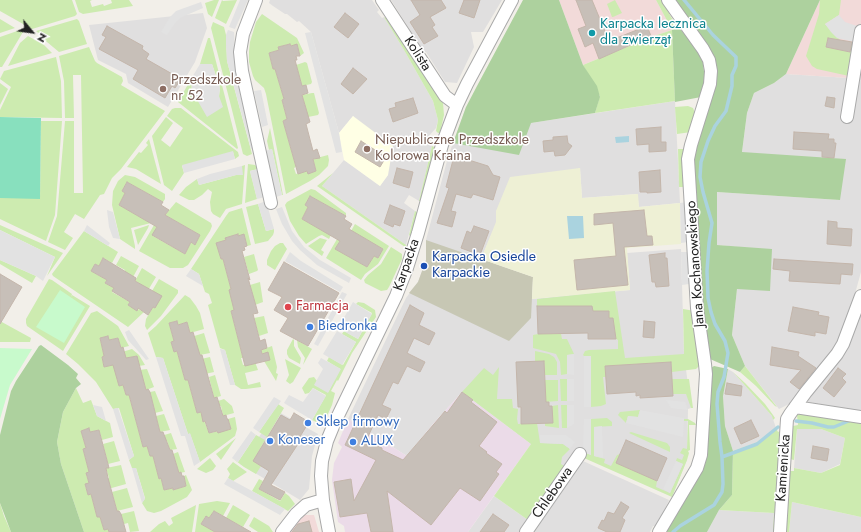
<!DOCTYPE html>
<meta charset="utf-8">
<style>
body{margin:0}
#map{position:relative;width:861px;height:532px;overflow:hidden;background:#f2efe9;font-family:Jost,sans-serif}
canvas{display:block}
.north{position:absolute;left:12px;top:12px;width:40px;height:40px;-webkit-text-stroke:3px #fff;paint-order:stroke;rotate:119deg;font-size:11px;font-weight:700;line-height:16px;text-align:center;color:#222}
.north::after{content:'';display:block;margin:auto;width:14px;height:18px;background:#222;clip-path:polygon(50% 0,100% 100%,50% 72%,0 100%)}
</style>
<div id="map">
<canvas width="861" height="532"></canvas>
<div class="north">N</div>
</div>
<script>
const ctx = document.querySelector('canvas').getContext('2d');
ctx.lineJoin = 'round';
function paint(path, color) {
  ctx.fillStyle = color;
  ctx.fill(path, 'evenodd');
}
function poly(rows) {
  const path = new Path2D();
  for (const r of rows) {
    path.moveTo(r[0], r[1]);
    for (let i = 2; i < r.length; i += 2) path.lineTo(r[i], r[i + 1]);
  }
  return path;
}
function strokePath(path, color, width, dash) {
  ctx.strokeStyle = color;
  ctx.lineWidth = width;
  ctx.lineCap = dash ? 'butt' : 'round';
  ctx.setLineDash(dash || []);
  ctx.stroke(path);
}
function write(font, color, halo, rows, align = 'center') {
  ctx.font = font + ' Jost,sans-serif';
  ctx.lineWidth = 3;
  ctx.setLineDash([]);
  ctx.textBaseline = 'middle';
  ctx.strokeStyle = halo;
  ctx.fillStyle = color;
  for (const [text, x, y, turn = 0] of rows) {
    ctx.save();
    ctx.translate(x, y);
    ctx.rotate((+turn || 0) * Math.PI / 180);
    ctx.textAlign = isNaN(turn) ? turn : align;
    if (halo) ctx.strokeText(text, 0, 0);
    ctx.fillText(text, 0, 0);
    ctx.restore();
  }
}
paint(poly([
 [270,0,372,0,379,10,377,12,382,18,384,17,404,50,433,101,438,120,436,128,428,137,432,146,419,201,409,195,404,203,415,211,406,245,322,186,344,160,380,186,388,175,353,116,339,133,311,32,299,21,297,22,287,14,285,14,273,6,269,3],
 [391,0,502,0,483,32,471,32,474,47,457,83,445,82,426,52,424,52],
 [203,13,207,28,195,62,168,107,128,83,126,74,98,60,89,25],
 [786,74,849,78,861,74,861,272,846,326,834,351,791,403,779,409,745,366,732,335,737,289,772,250,717,245,717,192,840,200,742,153,747,113,754,93,774,83],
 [675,101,680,203,639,207,637,194,582,198,580,168,496,211,497,222,481,259,532,299,630,290,627,253,681,249,684,354,691,408,688,409,687,460,672,496,574,452,563,468,462,392,433,424,407,456,348,419,406,298,418,282,426,260,426,240,448,157,466,107,531,123],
 [861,306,861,410,858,412,832,406,808,402,807,401,838,361],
 [728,369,733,372,772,416,776,428,756,443,733,451,725,426,723,395],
 [277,411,318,434,312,456,309,489,300,500,240,464],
 [797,429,821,429,845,438,840,464,821,473,794,468],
 [583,461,669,500,657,526,653,526,650,532,534,532],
 [494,496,528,520,520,532,468,532],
 [792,502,861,517,861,532,789,532],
 [719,510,774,513,773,532,707,532]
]), '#e0dfdf');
paint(poly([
 [559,0,656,0,672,30,651,37,583,65],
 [820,0,861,0,861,25,858,25,849,78,786,74],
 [303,515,314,515,319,532,290,532]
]), '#f2dad9');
paint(poly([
 [462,392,531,444,468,532,345,532,344,526,338,522,332,480,334,463,342,447,338,443,348,419,407,456,433,424]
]), '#ebdbe8');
paint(poly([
 [353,116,393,146,388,175,380,186,344,160,339,133]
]), '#ffffe5');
paint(poly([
 [426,240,533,277,531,318,509,341,409,293,418,282,426,260]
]), '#c7c7b4');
paint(poly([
 [580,168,582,198,638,194,639,207,680,203,681,244,627,248,630,290,532,299,533,277,481,259,496,222,496,211,510,177]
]), '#eef0d5');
paint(poly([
 [0,0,72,0,77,14,75,16,32,29,0,11],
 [75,0,92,0,90,1,92,7,103,4,104,6,112,3,111,0,129,0,133,6,83,14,79,12],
 [214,0,219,0,212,17,208,14,205,3],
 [222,0,223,1,237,0,226,24,215,18],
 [615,0,622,13,613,17,612,17,607,4],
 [656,0,662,0,671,17,679,28,672,30,675,101,595,113,600,96,583,65,651,37,672,30],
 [820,0,841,0,839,15,825,24,840,40,828,38,826,47,850,52,852,42,855,42,849,76,817,69,812,66,806,56,819,14],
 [262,14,297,38,304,53,300,56,297,45,291,46,290,44,278,47,279,50,269,53,273,69,275,69,284,99,282,100,287,119,283,121,296,167,294,168,296,174,307,171,308,173,316,171,313,159,328,155,329,160,328,166,319,175,310,181,286,194,266,94,264,88,255,80,253,76,249,62,249,51,250,42,256,22],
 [384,17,386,18,443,103,444,115,440,133,438,133,436,131,438,120,433,101,404,50],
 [0,19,15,28,0,33],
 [77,19,79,21,87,44,59,52,41,37,41,35,36,31],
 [213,22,224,27,226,35,227,61,252,154,247,156,243,154,230,102,211,28],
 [20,30,23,32,2,67,0,67,0,37],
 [28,36,44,45,52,53,8,66,20,43],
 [208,38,210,38,238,148,237,149,178,102,191,79,192,91,219,96,220,88,212,64,200,64],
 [89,47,95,61,97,63,122,77,123,81,121,85,165,111,121,169,112,178,104,194,100,195,84,219,75,214,64,232,73,238,65,250,48,242,57,216,65,121,74,121,74,193,83,193,81,75,73,75,74,118,65,118,64,81,59,56],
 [56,57,61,81,62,118,0,117,0,110,11,87,0,79,4,71],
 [305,62,307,63,312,82,311,84,302,86,296,65],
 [0,83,8,89,0,105],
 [312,93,314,93,319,113,318,115,308,117,302,95],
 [688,106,693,108,695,113,692,121,691,132,677,134,675,107],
 [175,108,181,108,238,152,239,156,235,159,233,152,182,166,184,173,172,191,164,185,152,136,166,117,173,123,161,140,170,147,183,128,167,116,172,109],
 [41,121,62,121,55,215,46,241,0,219,0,198,40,198],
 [270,128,283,195,282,195,272,149,269,150,267,141],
 [149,139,161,184,136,169,127,167,139,152,141,153,148,145,146,143],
 [432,146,436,148,421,201,419,201],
 [678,149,686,149,684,187,679,187],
 [248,164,255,165,258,169,250,171,257,199,245,203],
 [245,165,242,204,226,209,220,218,213,214,211,211,210,202,212,192,208,189,202,195,194,200,189,200,179,195,186,187,197,179,199,185,236,175,242,175,242,166],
 [333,173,322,186,406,245,405,247,317,186],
 [125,175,135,177,165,194,165,199,163,202,127,182,122,191,125,193,119,205,151,223,131,228,135,246,135,249,120,239,112,205,113,191,118,181],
 [311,189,315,190,346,213,346,216,310,196,305,205,308,207,302,219,331,235,329,239,322,235,319,236,306,244,299,236,290,221,285,205,287,202],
 [176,202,211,223,212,226,210,231,188,265,183,268,170,268,139,251,154,225,157,227,153,236,185,254,191,242,195,244,200,235,165,215],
 [258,204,266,231,274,229,274,232,273,235,268,241,255,244,246,207],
 [242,208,251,245,247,246,244,235,238,236,238,234,226,238,226,240,217,243,221,259,223,259,231,289,234,310,231,311,243,358,241,358,243,365,255,362,258,370,245,373,248,385,260,382,261,387,246,389,241,389,235,385,225,350,220,348,208,305,212,303,209,294,205,292,199,274,191,269,226,216,229,212],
 [415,211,418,213,411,236,410,236,409,235],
 [355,224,389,246,378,264,365,274,361,280,326,258,337,239,340,240,336,249,367,267,374,256,378,258,383,249,351,231],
 [0,225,63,253,47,276,55,257,0,230],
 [149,225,148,228,138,245,134,230],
 [84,231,118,252,112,263,103,258,99,266,95,264,91,271,107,280,105,283,114,288,112,292,130,302,128,305,137,310,138,309,144,312,128,327,53,276,52,274],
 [320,238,327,240,321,250,324,252,322,256,308,246],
 [280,243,283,243,287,249,275,270,267,265,267,260,271,251,275,246],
 [391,247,402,254,402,259,389,287,387,290,381,291,365,283,364,280,368,275,381,264],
 [254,254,258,270,257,271,249,274,244,257],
 [121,256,139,266,132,279,123,274,125,270,116,265],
 [0,260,36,276,32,283,0,264],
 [142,268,156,277,147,292,138,287,140,284,135,281],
 [49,279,52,280,72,294,71,297,72,295,90,306,63,351,27,326,26,323,26,319],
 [159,279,178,290,178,293,161,316,147,330,145,326,146,319,153,307,155,308,152,291],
 [260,282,263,302,255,305,250,285],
 [615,291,625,358,684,354,683,309,689,310,693,311,701,364,696,369,672,372,671,362,605,366,606,377,603,377,606,404,601,406,591,407,591,356,584,356,583,355,585,351,589,350,618,349,618,340,616,339,613,318,609,318,609,311,593,311,592,306,537,306,537,299],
 [185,295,190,298,196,306,200,313,204,329,190,333,187,322,178,325,177,321,169,323,174,341,171,342,174,352,177,351,185,380,188,380,197,413,201,412,209,433,231,429,228,419,235,417,237,429,235,436,200,462,190,434,188,434,163,358,156,357,148,333,156,326],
 [358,302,364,303,375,310,376,317,352,353,338,381,337,380,331,391,335,393,332,405,323,425,312,420,326,395,313,388,309,393,305,394,302,388,309,378,314,377,317,381,315,385,328,392,340,369,327,361,329,357,343,365,356,342,342,334,344,331,358,339,372,313,356,304],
 [97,311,118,326,129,346,121,348,118,338,109,340,108,336,100,338,104,356,102,357,104,367,115,364,119,386,123,385,126,395,129,395,143,447,147,446,150,456,153,456,159,479,161,478,164,490,173,488,173,490,186,486,184,476,186,475,192,490,187,497,161,511,154,513,147,511,142,503,145,498,136,468,132,468,129,460,134,456,119,408,113,409,96,382,78,364,66,354,91,313],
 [264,316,268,333,259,336,254,318],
 [0,321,31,338,30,342,0,342],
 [204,333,210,353,200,355,191,337],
 [538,334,561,334,562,339,567,339,574,354,567,355,567,374,561,375,560,362,556,354,533,348,533,335],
 [293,339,294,340,294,346,301,358,300,364,289,358,287,354,287,350],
 [297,340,312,349,303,365,305,358,298,347],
 [272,346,277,367,276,373,278,374,276,381,264,361,261,350],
 [132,349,139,355,145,365,139,366,136,356,124,359,122,352],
 [535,351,549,354,554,357,557,362,557,375,545,375,544,361,535,361],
 [210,357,214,372,205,374,201,359],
 [285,359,301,368,293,382,290,384,286,381,289,375],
 [745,366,777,407,775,406,756,386,740,372],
 [499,367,497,399,512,399,513,408,518,409,517,419,518,424,537,423,540,443,563,444,570,449,562,457,561,464,564,466,528,520,494,496,531,444,462,392,484,368,493,375],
 [147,369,154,387,146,390,139,370],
 [733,372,745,383,765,404,773,415,775,418,773,420,772,416],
 [215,375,221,396,214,398,209,377],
 [560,379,567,379,567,401,561,401],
 [672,379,689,379,693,408,691,408,686,394,673,394],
 [545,380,558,380,558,401,545,402],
 [76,388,83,403,91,400,97,416,110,423,113,437,102,440,99,430,90,432,89,428,81,431,86,448,83,449,89,472,86,474,89,483,85,485,88,495,91,494,97,517,100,517,104,530,108,529,109,532,84,532,61,464,57,442,63,412],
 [155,391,163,411,155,413,150,392],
 [224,399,232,406,234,413,223,416,221,406,217,407,215,402],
 [278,404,284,408,267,437,259,432],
 [558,405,559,428,545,426,545,423,553,423,552,406],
 [561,405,567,405,567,428,562,428],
 [640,410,638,417,628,416,626,423,618,415,620,412],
 [802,413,861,422,861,517,792,502,789,532,785,532,789,471,794,471,794,468,821,473,840,465,845,438,821,429,797,429,794,460,790,459,793,426,798,425,797,415],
 [164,414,170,430,160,432,156,416],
 [607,418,612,422,612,426,594,427,594,456,605,459,604,463,611,466,617,455,620,454,616,463,657,481,656,487,670,493,683,464,676,461,677,458,682,460,684,455,680,453,683,448,687,449,688,421,684,421,684,419,688,419,695,423,696,425,689,425,690,450,688,451,689,453,687,460,672,497,584,458,583,452,591,455,591,419],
 [776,428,778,432,780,431,775,532,773,532,774,513,719,510,732,495,733,451,756,443],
 [631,432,667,443,670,447,670,452,629,433],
 [171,433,177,449,170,450,167,441,163,442,161,436],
 [256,435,265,440,253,461,261,466,256,474,244,467,232,458,238,462],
 [236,438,221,460,216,454],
 [114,441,120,461,108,464,103,444],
 [178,452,185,472,179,473,173,454],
 [210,458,216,466,213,470,206,473,197,469],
 [233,462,247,472,233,481,228,478,230,474,227,469],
 [121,465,126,484,108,489,105,479,109,478,106,468],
 [259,479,263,481,259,489,280,501,285,493,289,496,295,504,288,511,252,491],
 [127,488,133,507,117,511,112,492],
 [217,501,230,503,223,516,214,511,209,518,205,517,201,524,215,532,195,532,199,504],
 [0,503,4,516,11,532,0,532],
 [196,505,192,532,150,532,159,524,165,521,169,526,173,523,171,518],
 [233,505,250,515,243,527,226,518],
 [134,511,139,531,130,532,128,523,124,524,121,514],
 [254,517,269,526,273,532,258,532,249,526]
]), '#cdebb0');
paint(poly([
 [523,0,559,0,583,65,597,86,600,97,595,113,531,123,519,155,453,143,466,107,477,86],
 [674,0,820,0,786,74,774,83,754,93,747,113,742,152,846,159,840,200,717,192,717,245,772,249,770,291,737,289,732,335,745,366,740,372,710,359,701,307,692,162,715,83],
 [679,28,691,41,703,61,705,82,701,97,675,102,672,30],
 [41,345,68,365,78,374,76,378,81,384,76,388,63,412,57,442,61,464,84,532,11,532,0,503,0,435,11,391,16,381,39,346],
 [714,366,728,369,723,396,725,426,733,451,732,495,719,510,707,532,662,532,694,481,711,368]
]), '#add19e');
paint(poly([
 [60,290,85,307,64,343,36,327],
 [0,348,32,349,10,385,0,419]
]), '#c8facc');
paint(poly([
 [0,117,41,118,40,199,0,198]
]), '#88e0be');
paint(poly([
 [240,0,248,0,235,29,229,27],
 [201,2,203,8,182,17,176,22,167,35,161,32,170,17,176,11],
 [839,15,845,22,857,26,855,42,837,38,831,32,825,24],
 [228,30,234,32,235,58,255,147,251,149,227,61,226,45,226,35],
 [311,32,339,133,342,152,336,153,305,33],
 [200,64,212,64,220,88,219,96,223,107,207,117,192,91,191,79],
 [261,90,268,125,262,127,254,91],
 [272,149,282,195,276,197,265,151],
 [233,151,235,159,184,173,182,165],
 [242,166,243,175,236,175,199,185,197,179,210,174],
 [258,169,265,197,257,199,250,171],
 [266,201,274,229,266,231,258,204],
 [687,202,688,242,681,243,680,203],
 [282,207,292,231,304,247,320,260,351,278,349,283,317,265,300,250,292,241,282,224,276,209],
 [107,210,113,212,120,239,113,238,109,227],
 [87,225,110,243,108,246,84,231],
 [0,230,55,257,43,281,36,276,0,260],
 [290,252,301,261,343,287,340,292,285,261],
 [681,252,688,252,689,284,682,285],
 [191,269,199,274,203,286,186,276],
 [342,292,347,294,318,346,314,344],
 [353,302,372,314,358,339,338,328],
 [129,330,149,359,146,360,128,340,125,332],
 [337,331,356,342,342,365,323,354],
 [220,349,225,350,235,385,230,385],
 [574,354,574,375,567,374,567,355],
 [584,356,591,356,591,407,584,407],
 [156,357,163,358,188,434,190,433,200,462,194,466,185,436,181,436],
 [321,358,341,369,328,393,314,385,323,369,318,363],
 [567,379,574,379,574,401,567,401],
 [313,388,326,396,312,420,284,403,289,395,303,402],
 [274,397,281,401,259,432,253,428],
 [666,400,685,402,688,410,671,408],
 [93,405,102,407,106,421,97,416],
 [567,405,574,405,574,424,567,428],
 [118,408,134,456,129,460,113,409],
 [640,410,684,418,683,437,626,423,628,416,638,417],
 [584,419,591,419,591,455,583,452],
 [602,426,603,458,594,456,594,427],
 [251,431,256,435,238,462,232,458],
 [540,435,566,435,575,442,570,449,563,444,540,443],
 [676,461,683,464,670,493,663,489],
 [132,468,136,468,145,499,142,503],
 [228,478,252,491,285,509,280,515,224,484]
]), '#e2e2e2');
paint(poly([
 [629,136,629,142,616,143,615,137],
 [583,216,584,238,569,239,567,216]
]), '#aad3df');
strokePath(poly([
 [796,421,812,423,828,427,834,427,851,420],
 [722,457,757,444,778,427],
 [673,532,680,526,714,505,722,492,723,484,722,457,720,442,717,404,718,392,724,377,728,353,725,341,715,324,711,312,708,298,707,271,709,243,712,223,703,192,700,177,701,162,708,141,715,126,726,111,732,86,732,75,736,66,736,57,713,35,684,0]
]), '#aad3df', 3.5);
const building = poly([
 [411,0,441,0,446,8,430,17,435,25,432,27,438,36,424,44,410,22,420,15,411,0],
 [464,0,480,0,474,18,459,13,464,0],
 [576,0,592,0,609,41,647,26,651,36,599,59,593,43,585,47,578,29,586,26,576,0],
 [345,13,359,24,348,38,334,27,345,13],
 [107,26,143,46,142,49,149,54,146,59,181,79,175,88,172,86,165,98,133,79,138,70,99,49,106,37,102,35,107,26],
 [828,38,852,42,850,52,826,47,828,38],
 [290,44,291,46,297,44,300,56,296,56,297,60,295,60,302,86,306,85,308,93,302,95,310,122,306,124,313,151,317,149,320,158,313,159,316,171,308,174,307,171,298,174,283,121,287,119,282,100,284,99,275,69,273,69,269,53,279,50,278,47,290,44],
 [353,68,367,79,353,94,341,84,353,68],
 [827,97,835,98,834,108,825,106,827,97],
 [413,98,418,113,393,122,389,109,396,107,395,103,413,98],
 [661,127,661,142,666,142,666,151,649,152,649,144,637,145,636,129,661,127],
 [794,132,829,134,828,139,834,139,834,143,836,143,834,158,822,157,822,151,793,149,794,132],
 [567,136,568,143,572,146,565,155,555,156,554,151,544,152,543,141,553,140,553,137,567,136],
 [361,141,386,157,380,167,355,152,361,141],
 [456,156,488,166,493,175,500,177,493,200,473,194,471,198,456,194,451,211,456,212,452,227,437,223,449,188,446,187,453,160,455,160,456,156],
 [397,168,413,172,409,188,393,183,397,168],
 [660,170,661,192,647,193,647,192,640,192,639,172,660,170],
 [127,182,163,202,161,205,169,210,165,215,200,235,195,245,191,242,185,254,152,235,157,227,119,205,125,193,122,191,127,182],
 [310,196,346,216,344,219,352,224,349,229,383,249,378,258,374,256,367,267,335,249,340,241,302,219,308,207,305,205,310,196],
 [390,205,405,211,400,226,394,224,393,227,384,223,390,205],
 [644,210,647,236,652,236,653,245,624,247,628,285,577,290,574,260,616,256,613,223,594,225,594,214,644,210],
 [828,221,837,222,837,228,852,229,851,246,827,244,828,221],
 [474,226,489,231,480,255,461,248,467,231,471,233,474,226],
 [238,234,238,236,244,234,247,246,244,247,245,250,242,251,250,280,248,278,258,313,253,314,260,341,265,339,267,348,261,350,262,354,268,352,270,360,245,366,231,311,234,310,229,290,231,289,223,259,221,259,216,243,226,240,225,238,238,234],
 [665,253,665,258,667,258,669,286,656,287,655,282,652,282,649,255,665,253],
 [103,258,136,278,135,281,162,296,155,308,153,307,148,315,138,308,137,311,128,305,130,302,112,291,114,288,105,283,107,280,91,271,95,264,99,266,103,258],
 [774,259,853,264,852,275,841,274,840,284,789,281,790,271,773,269,774,259],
 [284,262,339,293,308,346,280,331,288,318,274,310,282,297,268,290,284,262],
 [0,274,22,287,0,324,0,274],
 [410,305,424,313,419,325,435,333,429,345,414,338,407,353,425,362,420,372,407,366,398,384,393,382,382,405,391,409,386,419,378,415,366,441,382,448,382,450,403,460,440,417,445,411,447,413,462,392,473,400,471,402,497,422,479,446,487,452,486,453,502,464,496,472,499,474,480,501,460,488,431,525,387,491,393,532,371,532,367,513,340,517,334,482,351,479,354,501,376,460,345,445,410,305],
 [537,306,592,306,593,311,609,311,609,318,613,318,616,339,588,339,588,333,538,334,537,306],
 [793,307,819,312,818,315,829,317,826,334,815,332,815,336,788,331,793,307],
 [177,321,178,325,187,322,190,333,193,332,200,355,202,355,214,398,217,397,223,416,226,415,227,419,228,419,231,429,218,433,217,431,209,433,205,421,203,422,201,412,197,413,188,380,185,380,177,351,174,352,171,342,174,341,169,323,177,321],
 [644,321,655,322,654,338,643,337,644,321],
 [108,336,109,340,118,338,121,348,123,347,126,358,137,356,146,390,148,389,150,392,160,432,163,432,170,450,172,450,179,473,181,472,182,476,184,476,186,486,173,490,173,488,164,490,161,478,159,479,153,456,150,456,147,446,143,447,129,395,126,395,123,385,119,386,113,365,104,367,102,357,104,356,100,338,108,336],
 [772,347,799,352,798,356,816,368,799,389,790,382,801,370,770,365,772,347],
 [544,361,546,402,549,402,549,406,552,406,553,423,521,424,521,407,518,407,516,362,544,361],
 [671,362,673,396,640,398,640,395,636,396,636,392,607,394,605,366,671,362],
 [838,368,846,374,842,378,846,382,834,397,823,388,838,368],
 [727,383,742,386,741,396,725,394,727,383],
 [294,413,309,422,296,443,298,444,271,485,285,492,280,500,259,489,269,471,253,461,281,415,290,420,294,413],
 [751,420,759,436,741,444,734,428,751,420],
 [89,428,90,432,99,430,108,464,109,468,106,468,108,478,117,511,119,511,121,514,126,532,109,532,108,529,104,530,100,517,97,517,91,494,88,495,85,484,89,483,86,473,89,472,83,449,86,448,81,431,89,428],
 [626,440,667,458,657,481,616,463,626,440],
 [813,446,829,449,827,461,811,458,813,446],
 [621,502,629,507,622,518,625,520,620,532,607,532,598,528,602,520,604,521,608,512,614,514,621,502],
 [214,511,223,516,251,532,215,532,201,524,206,516,209,518,214,511],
 [493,514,509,525,504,532,480,532,493,514],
 [309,521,312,532,292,532,298,524,309,521]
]);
paint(building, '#c7bfb8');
strokePath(building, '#c4b6ab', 1);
const minor = poly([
 [256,0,243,34,240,52,242,71,271,203],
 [382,0,445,96,457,105],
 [847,117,861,31],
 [795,407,861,417],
 [282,532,296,514,306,505,323,500],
 [329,532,323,500,321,476,322,461,327,441,334,424,396,296,407,268,418,233,442,145,457,105,467,84,512,0],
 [526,532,580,454],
 [659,532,697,468,701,455,706,374,705,364,697,308,688,159,691,145,710,84,711,71,709,60,703,49,668,0],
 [780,532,787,419,790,414,806,392,837,354,843,344,861,296]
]);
strokePath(minor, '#a9a9a9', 14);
strokePath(minor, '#fff', 12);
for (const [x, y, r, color] of [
 [592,33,4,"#0f9aa8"],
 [163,89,4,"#8d6e63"],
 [367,149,4,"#8d6e63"],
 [424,266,4,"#1a4fb4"],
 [288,307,4,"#e0444e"],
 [310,327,4,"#3f7fe0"],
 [308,423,4,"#3f7fe0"],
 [270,441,4,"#3f7fe0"],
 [353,442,4,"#3f7fe0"]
]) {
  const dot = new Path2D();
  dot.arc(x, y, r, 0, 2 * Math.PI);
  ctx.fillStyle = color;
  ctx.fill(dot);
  strokePath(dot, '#fff', 1.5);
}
write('14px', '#0d838f', '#fff', [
 ["Karpacka lecznica",600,25],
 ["dla zwierząt",600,41]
], 'left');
write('14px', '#222', '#fff', [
 ["Kolista",417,54,57],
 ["Jana Kochanowskiego",696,264,-94],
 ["Karpacka",407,265,-71],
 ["Kamienicka",784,468,-86],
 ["Chlebowa",553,493,-55]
]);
write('14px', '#785e54', '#fff', [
 ["Przedszkole",171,81],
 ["nr 52",171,97],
 ["Niepubliczne Przedszkole",375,141],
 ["Kolorowa Kraina",375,157]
], 'left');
write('14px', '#164399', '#fff', [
 ["Karpacka Osiedle",432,258],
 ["Karpackie",432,274]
], 'left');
write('14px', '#be3a42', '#fff', [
 ["Farmacja",296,307]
], 'left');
write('14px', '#366cbe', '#fff', [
 ["Biedronka",318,327],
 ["Sklep firmowy",316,423],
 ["Koneser",278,441],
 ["ALUX",361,442]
], 'left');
</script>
